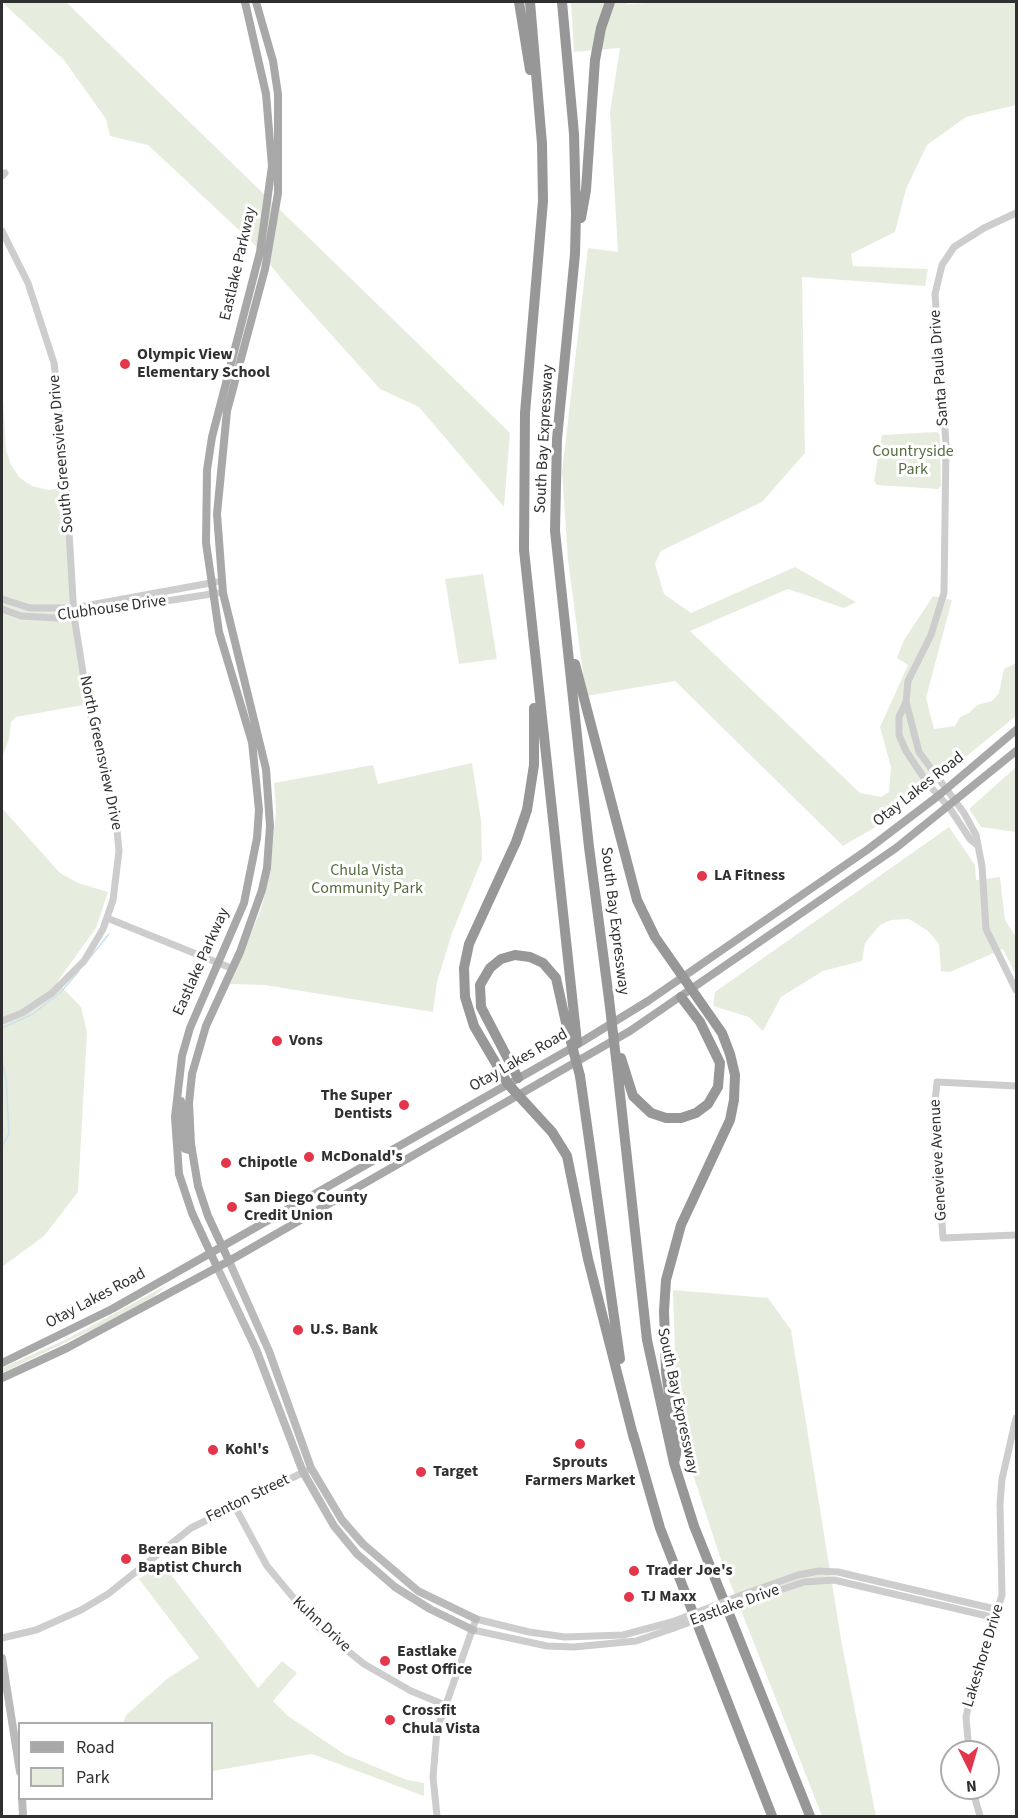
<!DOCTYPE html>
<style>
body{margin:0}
#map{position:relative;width:1018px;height:1818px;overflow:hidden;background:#fff;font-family:"Source Sans 3",sans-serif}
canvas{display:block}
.frame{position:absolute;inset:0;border:3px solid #303030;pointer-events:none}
.legend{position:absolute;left:18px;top:1722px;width:195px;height:78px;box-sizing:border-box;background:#fff;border:2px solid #acacac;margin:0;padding:8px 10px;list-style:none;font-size:18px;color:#303030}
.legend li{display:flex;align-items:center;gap:12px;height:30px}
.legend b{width:30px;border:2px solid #acacac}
.north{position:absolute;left:940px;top:1740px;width:60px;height:60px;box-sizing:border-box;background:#fff;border:2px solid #acacac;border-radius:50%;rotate:175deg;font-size:16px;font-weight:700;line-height:24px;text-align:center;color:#303030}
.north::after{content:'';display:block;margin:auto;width:21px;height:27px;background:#e3364a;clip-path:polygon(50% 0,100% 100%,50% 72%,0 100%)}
</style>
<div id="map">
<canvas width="1018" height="1818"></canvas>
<div class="frame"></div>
<ul class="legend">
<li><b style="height:8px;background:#a8a8a8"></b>Road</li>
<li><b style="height:16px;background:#e7edde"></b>Park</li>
</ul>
<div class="north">N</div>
</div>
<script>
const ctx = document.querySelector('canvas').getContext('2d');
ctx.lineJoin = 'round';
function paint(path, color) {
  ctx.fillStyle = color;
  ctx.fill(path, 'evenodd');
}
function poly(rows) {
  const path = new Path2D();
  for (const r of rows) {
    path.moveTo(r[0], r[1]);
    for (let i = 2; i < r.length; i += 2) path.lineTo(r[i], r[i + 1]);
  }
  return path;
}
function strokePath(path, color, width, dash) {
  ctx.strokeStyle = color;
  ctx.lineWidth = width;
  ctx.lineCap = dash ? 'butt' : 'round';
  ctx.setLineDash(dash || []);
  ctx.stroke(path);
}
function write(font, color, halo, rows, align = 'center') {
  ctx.font = font + ' "Source Sans 3",sans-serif';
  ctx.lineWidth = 6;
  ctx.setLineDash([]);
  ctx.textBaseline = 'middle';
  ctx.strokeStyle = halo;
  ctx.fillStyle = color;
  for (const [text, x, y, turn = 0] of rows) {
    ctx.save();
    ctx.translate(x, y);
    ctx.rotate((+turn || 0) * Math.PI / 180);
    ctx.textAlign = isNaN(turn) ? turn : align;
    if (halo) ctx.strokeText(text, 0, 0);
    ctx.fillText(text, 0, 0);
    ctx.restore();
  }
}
paint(poly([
 [2,2,66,2,510,433,504,507,419,407,380,389,284,282,254,244,148,145,110,136,106,119,64,60],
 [571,2,629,2,627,4,665,2,1016,2,1016,105,966,117,927,145,906,189,895,232,851,254,853,266,928,269,925,286,802,277,805,453,762,502,661,551,655,564,664,594,691,613,795,567,856,602,844,608,788,589,690,631,860,793,881,797,889,792,891,767,880,727,908,665,897,658,904,640,933,596,952,600,926,698,934,729,955,726,960,717,969,713,977,705,992,701,999,693,1004,669,1016,663,1016,716,888,820,843,846,675,681,586,696,568,560,562,472,588,248,618,252,610,112,620,48,574,52],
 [2,380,6,450,11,465,20,478,32,486,48,490,64,488,71,594,89,704,16,717,11,722,9,739,2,758],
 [937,432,940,435,941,486,938,489,877,485,874,481,882,435],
 [483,574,497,659,459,664,445,579],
 [472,763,481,820,482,859,452,933,437,982,433,1012,264,985,230,984,261,909,270,874,276,811,274,783,373,765,378,784],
 [1016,767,1016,832,981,827,969,809],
 [2,808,60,873,78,883,108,892,96,928,57,982,81,1007,87,1032,78,1192,44,1236,2,1267],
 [949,827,975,865,976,880,1000,877,1005,920,1016,937,1016,975,1003,949,950,972,941,971,939,944,928,931,909,919,891,920,880,925,865,943,862,961,823,971,781,997,763,1031,749,1017,713,1006,715,992],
 [167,1285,153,1297,110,1321,2,1373,2,1368,65,1340],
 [673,1290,768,1298,791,1330,842,1645,876,1816,822,1816,720,1557,686,1453,676,1386],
 [162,1563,258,1688,282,1661,297,1673,273,1701,288,1716,344,1754,407,1780,424,1783,424,1796,312,1754,212,1771,212,1724,123,1723,126,1715,167,1679,199,1658,139,1579]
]), '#e7edde');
strokePath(poly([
 [88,960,109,934],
 [2,1028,33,1014,61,992,79,971],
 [2,1061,6,1078,9,1134,2,1146]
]), '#cbe1ec', 1.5);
strokePath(poly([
 [2,176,5,173],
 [1016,213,984,228,954,247,942,265,935,294,946,444,944,593,931,635,908,681,906,702,919,752,964,813,976,835,982,866,986,929,1016,990],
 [2,231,28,283,54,363,64,447,74,616,88,704,116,820,119,851,113,900,103,929,84,961,52,993,22,1013,2,1021],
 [2,599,30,608,74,608,216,582],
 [2,609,21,616,56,618,218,593],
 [906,702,899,717,899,735,906,751,928,784,949,807,970,839,977,845],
 [107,918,231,968],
 [1016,1086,937,1082,934,1113,943,1238,1016,1235],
 [234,1505,267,1566,317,1626,364,1664,411,1691,445,1705],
 [747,1593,798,1575,819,1571,838,1572,999,1610],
 [750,1600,804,1582,834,1580,996,1618],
 [473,1630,547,1646,574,1647,636,1641,674,1628],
 [2,1638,36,1630,81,1610,108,1594,191,1528,306,1471],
 [969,1752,966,1717,974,1680,1002,1595,1000,1504,1002,1479,1016,1418],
 [972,1788,980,1816],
 [437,1816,433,1777,437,1730,476,1619,529,1632,565,1637,623,1635,672,1622]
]), '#cdcdcd', 7);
strokePath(poly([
 [229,1261,269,1351,311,1468,342,1520,363,1544,418,1591,476,1619],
 [217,1267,256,1349,303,1472,334,1526,357,1554,395,1587,430,1609,473,1630],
 [2,1658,20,1772],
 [22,1798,23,1816]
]), '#bababa', 8);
strokePath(poly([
 [181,1101,183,1144,185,1149,192,1151],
 [229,1261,208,1216,198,1186,191,1144,189,1103,192,1074,206,1026,240,952,262,890,267,868,270,826,266,769,223,593,217,514,227,411,265,269,278,193,278,94,273,61,256,2],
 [217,1267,192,1213,179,1174,175,1117,182,1056,190,1028,244,903,257,838,259,810,252,742,219,632,206,543,207,470,212,437,260,252,272,166,266,94,245,2],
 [2,1363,112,1309,570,1049,648,1001,867,850,938,796,1016,730],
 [2,1378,67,1348,229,1261,630,1031,896,848,1016,751]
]), '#a8a8a8', 8);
strokePath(poly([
 [519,2,530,70],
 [530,2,542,144,543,201,525,413,524,550,575,1024],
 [562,2,574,134,576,214,575,254,557,439,555,531,589,847,609,999],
 [581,218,586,190,595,60,601,28,610,2],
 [575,664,637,900,655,937,722,1033,730,1054,735,1075,734,1100,730,1120,681,1225,666,1280,664,1311,666,1372,677,1450,674,1463],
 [534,708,534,765,527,810,516,842,469,944,464,968,465,997,474,1026,508,1084,552,1132,567,1156,588,1259,634,1439],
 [621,1058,633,1096,651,1113,666,1118,681,1118,696,1113,708,1104,718,1087,720,1063,700,1022,681,997],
 [617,1067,647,1340,674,1463,694,1526,810,1816],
 [580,1076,620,1359],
 [518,1078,481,1007,480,985,490,968,501,959,515,955,530,957,543,963,556,978,566,1023],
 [633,1434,660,1528,772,1816]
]), '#979797', 10);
strokePath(poly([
 [672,1622,747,1593],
 [674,1628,750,1600]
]), '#cdcdcd', 7);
strokePath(poly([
 [609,999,617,1067],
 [566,1023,580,1076],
 [575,1024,577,1043]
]), '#979797', 10);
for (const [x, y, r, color] of [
 [125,364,6,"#e3364a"],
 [702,876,6,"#e3364a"],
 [277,1041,6,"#e3364a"],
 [404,1105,6,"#e3364a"],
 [309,1157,6,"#e3364a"],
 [226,1163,6,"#e3364a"],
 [232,1207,6,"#e3364a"],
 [298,1330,6,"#e3364a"],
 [580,1444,6,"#e3364a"],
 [213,1450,6,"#e3364a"],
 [421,1472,6,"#e3364a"],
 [126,1559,6,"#e3364a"],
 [634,1571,6,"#e3364a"],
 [629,1597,6,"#e3364a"],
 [385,1661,6,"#e3364a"],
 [390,1720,6,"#e3364a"]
]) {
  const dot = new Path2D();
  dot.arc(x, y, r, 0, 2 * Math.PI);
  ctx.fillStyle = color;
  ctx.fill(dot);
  strokePath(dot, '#fff', 2);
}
write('16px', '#303030', '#fff', [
 ["Eastlake Parkway",239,264,-77],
 ["Santa Paula Drive",940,368,-94],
 ["South Bay Expressway",545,439,-87],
 ["South Greensview Drive",62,454,-95],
 ["Clubhouse Drive",112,609,-8],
 ["North Greensview Drive",100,753,78],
 ["Otay Lakes Road",919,790,-38],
 ["South Bay Expressway",614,921,83],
 ["Eastlake Parkway",202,962,-66],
 ["Otay Lakes Road",519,1061,-30],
 ["Genevieve Avenue",939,1160,-93],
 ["Otay Lakes Road",96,1299,-28],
 ["South Bay Expressway",677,1401,78],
 ["Fenton Street",248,1499,-26],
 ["Eastlake Drive",735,1606,-20],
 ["Kuhn Drive",321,1625,43],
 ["Lakeshore Drive",984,1656,-73]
]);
write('bold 16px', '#303030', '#fff', [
 ["Olympic View",137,355],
 ["Elementary School",137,373],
 ["LA Fitness",714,876],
 ["Vons",289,1041],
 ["The Super",392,1096,"right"],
 ["Dentists",392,1114,"right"],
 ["McDonald's",321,1157],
 ["Chipotle",238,1163],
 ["San Diego County",244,1198],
 ["Credit Union",244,1216],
 ["U.S. Bank",310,1330],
 ["Kohl's",225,1450],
 ["Sprouts",580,1463,"center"],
 ["Farmers Market",580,1481,"center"],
 ["Target",433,1472],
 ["Berean Bible",138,1550],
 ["Baptist Church",138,1568],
 ["Trader Joe's",646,1571],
 ["TJ Maxx",641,1597],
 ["Eastlake",397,1652],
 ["Post Office",397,1670],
 ["Crossfit",402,1711],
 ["Chula Vista",402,1729]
], 'left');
write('16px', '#556c3e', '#fff', [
 ["Countryside",913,452],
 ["Park",913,470],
 ["Chula Vista",367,871],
 ["Community Park",367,889]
]);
</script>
